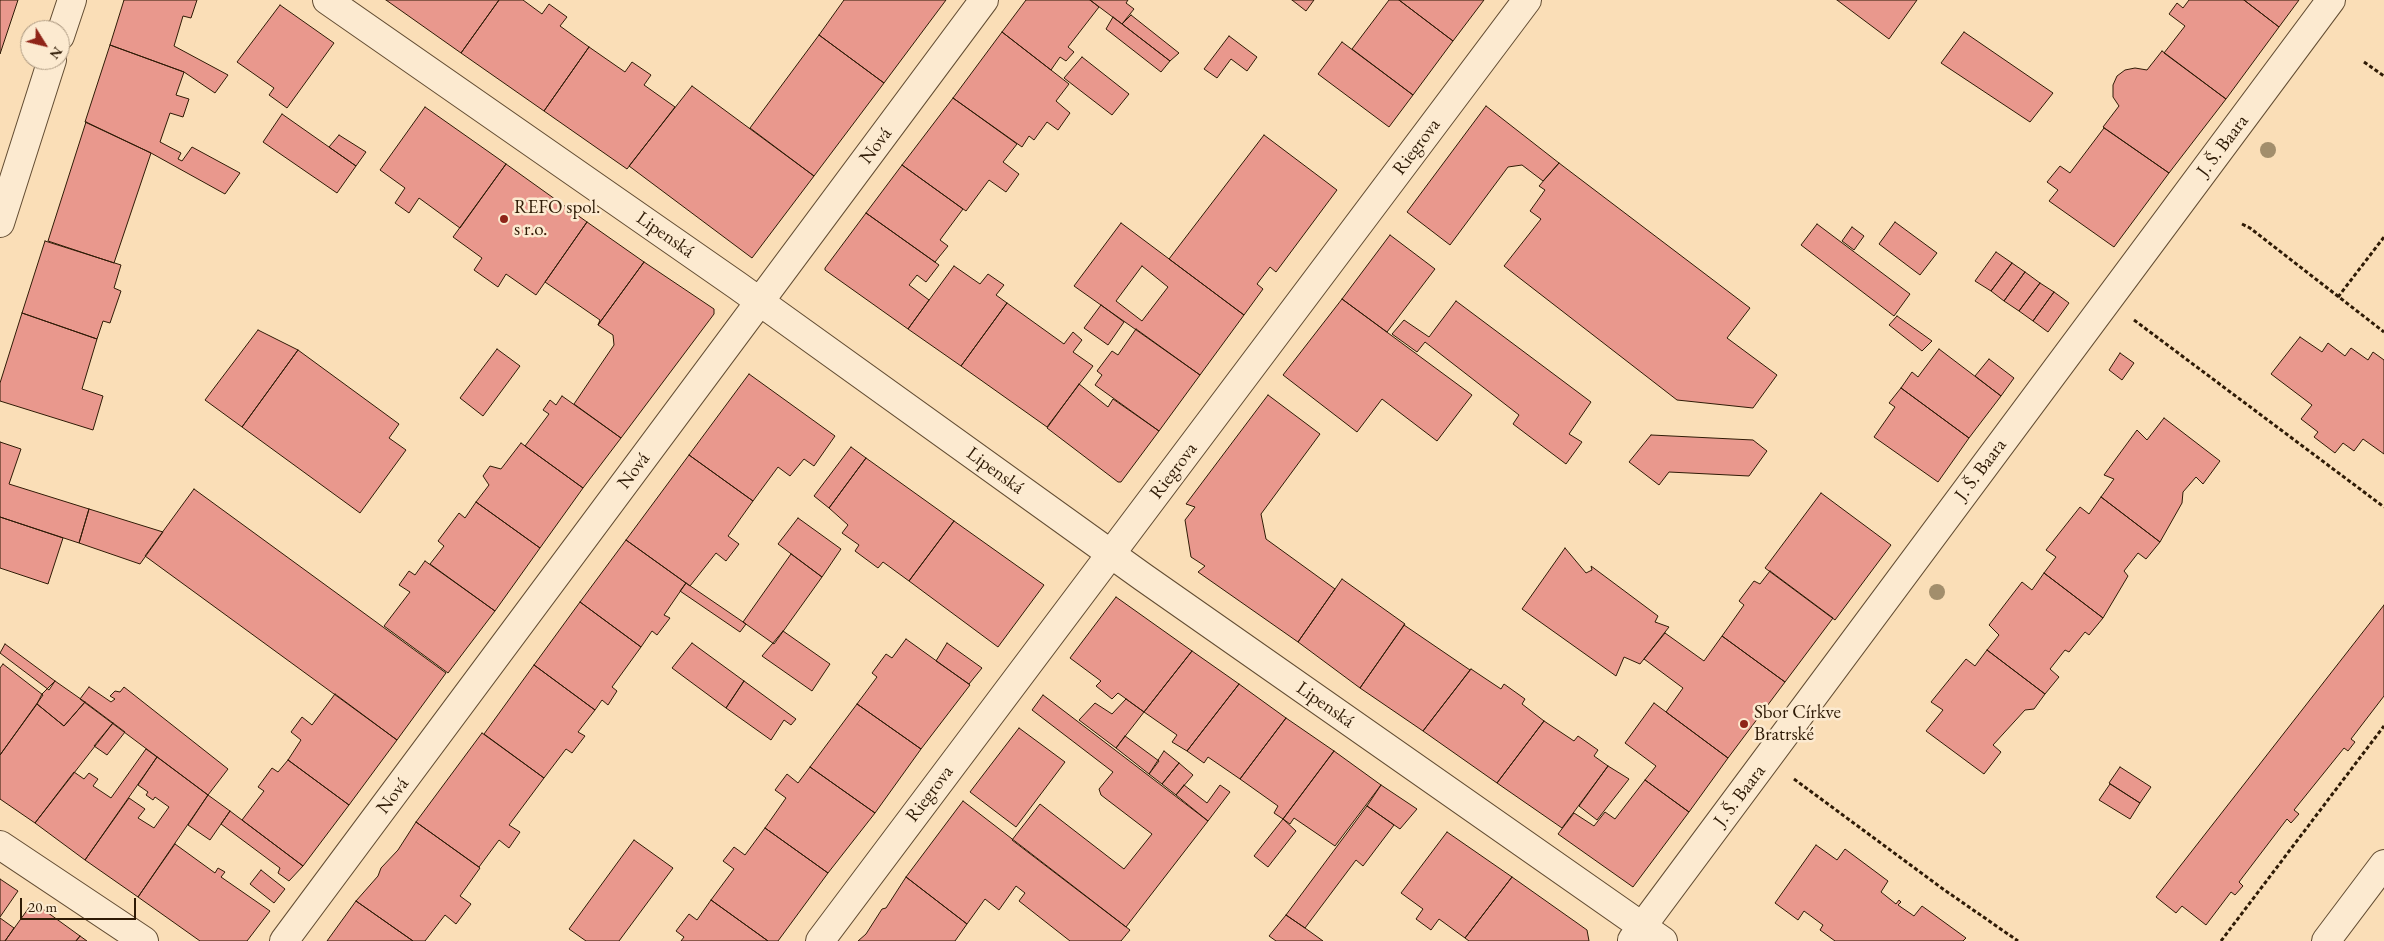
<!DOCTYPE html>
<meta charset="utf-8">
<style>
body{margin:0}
#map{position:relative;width:2384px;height:941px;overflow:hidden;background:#fadeb7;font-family:"EB Garamond",serif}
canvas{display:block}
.north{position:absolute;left:20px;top:20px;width:50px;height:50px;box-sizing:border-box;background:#fcead0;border:1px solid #aa977f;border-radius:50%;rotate:126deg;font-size:14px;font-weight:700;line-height:20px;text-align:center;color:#2f1b06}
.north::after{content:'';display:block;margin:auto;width:18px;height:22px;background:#8f2418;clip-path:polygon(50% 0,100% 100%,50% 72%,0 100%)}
.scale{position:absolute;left:20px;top:898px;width:116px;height:22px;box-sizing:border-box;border:2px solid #2f1b06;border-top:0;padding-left:6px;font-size:15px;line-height:18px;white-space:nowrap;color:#2f1b06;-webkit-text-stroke:4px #fcead0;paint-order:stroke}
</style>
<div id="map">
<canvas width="2384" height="941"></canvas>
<div class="north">N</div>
<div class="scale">20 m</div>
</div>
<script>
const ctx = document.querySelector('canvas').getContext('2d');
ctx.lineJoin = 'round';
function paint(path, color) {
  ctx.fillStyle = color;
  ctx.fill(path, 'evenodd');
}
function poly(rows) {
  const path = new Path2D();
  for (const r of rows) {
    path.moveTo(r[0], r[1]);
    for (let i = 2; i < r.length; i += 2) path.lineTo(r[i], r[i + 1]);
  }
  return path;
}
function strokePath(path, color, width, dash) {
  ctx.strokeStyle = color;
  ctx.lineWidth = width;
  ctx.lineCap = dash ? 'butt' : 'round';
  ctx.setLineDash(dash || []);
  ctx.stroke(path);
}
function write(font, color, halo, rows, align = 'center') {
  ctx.font = font + ' "EB Garamond",serif';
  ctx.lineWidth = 5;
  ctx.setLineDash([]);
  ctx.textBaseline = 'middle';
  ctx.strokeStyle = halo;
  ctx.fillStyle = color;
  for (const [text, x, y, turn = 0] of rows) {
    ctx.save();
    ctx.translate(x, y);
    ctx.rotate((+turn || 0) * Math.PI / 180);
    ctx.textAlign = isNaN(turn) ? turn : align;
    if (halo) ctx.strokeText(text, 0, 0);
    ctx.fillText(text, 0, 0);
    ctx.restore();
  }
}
const building = poly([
 [0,0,18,0,0,54,0,0],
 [124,0,197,0,191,18,183,16,174,46,228,75,215,93,184,72,110,45,124,0],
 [386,0,499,0,461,53,386,0],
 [499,0,523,0,542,14,549,4,567,17,560,26,589,47,544,111,461,53,499,0],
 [844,0,946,0,884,83,819,35,844,0],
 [1026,0,1090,0,1099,7,1068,47,1074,52,1066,61,1060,57,1051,70,1002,32,1026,0],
 [1090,0,1128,0,1126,3,1134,9,1122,24,1090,0],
 [1292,0,1314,0,1306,11,1292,0],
 [1389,0,1399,0,1453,41,1413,95,1352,49,1389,0],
 [1399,0,1484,0,1453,41,1399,0],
 [1837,0,1917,0,1889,39,1837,0],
 [2189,0,2244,0,2279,27,2226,99,2164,53,2185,26,2169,14,2177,3,2183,8,2189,0],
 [2244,0,2299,0,2279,27,2244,0],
 [280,5,334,43,287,108,269,95,274,88,237,62,280,5],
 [1131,15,1179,53,1170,61,1122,24,1131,15],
 [1113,17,1170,61,1161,72,1106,29,1113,17],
 [1002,32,1069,84,1056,101,1070,113,1058,130,1047,122,1034,140,1029,136,1022,147,953,98,1002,32],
 [1964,32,2053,93,2030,122,1941,63,1964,32],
 [819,35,884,83,814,176,750,128,819,35],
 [1229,36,1257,57,1247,71,1231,59,1217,78,1204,69,1229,36],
 [1342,42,1413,95,1389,127,1318,74,1342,42],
 [110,45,184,72,176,95,189,99,183,117,170,113,160,142,181,153,178,159,182,161,192,147,240,173,225,194,151,153,85,122,110,45],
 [589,47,625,72,632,62,651,75,644,85,675,107,627,169,544,111,589,47],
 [2162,51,2226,99,2169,173,2103,127,2119,106,2113,97,2113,85,2117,76,2125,70,2135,68,2147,70,2162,51],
 [1082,57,1129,94,1112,115,1064,78,1082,57],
 [692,86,814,176,752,258,629,166,692,86],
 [953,98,1017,144,1003,162,1019,174,1006,192,989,180,966,211,902,165,953,98],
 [1486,106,1559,163,1543,181,1522,165,1508,167,1450,245,1407,212,1486,106],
 [425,107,506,164,460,228,419,198,409,213,395,203,405,188,380,170,425,107],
 [282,114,356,166,337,193,263,142,282,114],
 [86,122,151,153,114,263,48,241,86,122],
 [2104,128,2169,173,2114,247,2049,201,2058,190,2047,182,2060,166,2070,173,2104,128],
 [339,135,366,152,356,166,329,147,339,135],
 [1264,135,1337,190,1276,272,1270,267,1257,284,1263,289,1244,315,1169,259,1264,135],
 [1559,163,1750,308,1727,338,1777,375,1753,408,1677,400,1504,266,1541,219,1530,211,1545,190,1539,186,1559,163],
 [506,164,587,222,536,295,506,274,498,287,474,270,482,258,453,237,506,164],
 [902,165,963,209,940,240,948,246,935,262,866,213,902,165],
 [866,213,939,265,926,282,917,275,909,285,929,300,908,329,825,270,825,268,866,213],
 [587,222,644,262,598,325,600,320,545,282,587,222],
 [1895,222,1937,253,1920,275,1879,244,1895,222],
 [1121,223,1244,315,1200,375,1074,286,1121,223],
 [1142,266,1168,287,1142,321,1116,301,1142,266],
 [1817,224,1910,294,1894,316,1801,245,1817,224],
 [1852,227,1864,236,1854,250,1842,241,1852,227],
 [1390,235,1435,269,1387,332,1342,299,1390,235],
 [45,241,121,265,114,288,121,291,110,323,103,321,97,339,22,313,45,241],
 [1996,252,2012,263,1991,291,1975,281,1996,252],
 [644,262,714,309,714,314,621,438,574,404,614,345,613,335,598,325,644,262],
 [2012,263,2025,272,2004,301,1991,291,2012,263],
 [954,266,980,284,988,274,1004,285,996,295,1007,303,961,366,908,329,954,266],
 [2025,272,2040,283,2019,311,2004,301,2025,272],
 [2040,283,2054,292,2033,321,2019,311,2040,283],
 [2054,292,2069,303,2048,332,2033,321,2054,292],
 [1342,299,1472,395,1437,441,1382,399,1357,432,1283,375,1342,299],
 [1456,301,1591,402,1569,434,1582,442,1566,464,1513,424,1519,415,1425,342,1417,352,1392,334,1404,320,1429,337,1456,301],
 [1007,303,1064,344,1073,332,1082,340,1073,352,1093,366,1047,427,961,366,1007,303],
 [1101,305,1124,322,1108,345,1084,328,1101,305],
 [22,313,97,339,82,389,103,396,93,430,0,401,0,383,22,313],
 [1897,316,1932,341,1922,351,1889,325,1897,316],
 [1136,329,1200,375,1159,431,1095,385,1102,375,1097,371,1112,351,1118,355,1136,329],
 [258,330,298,350,242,427,205,400,258,330],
 [2300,337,2322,352,2328,343,2345,356,2351,348,2368,360,2373,352,2384,360,2384,454,2363,439,2354,451,2343,443,2335,453,2314,437,2318,432,2301,419,2312,405,2271,374,2300,337],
 [497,349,520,366,483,416,460,398,497,349],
 [1939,349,2001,396,1969,438,1901,388,1912,372,1918,377,1939,349],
 [298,350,399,424,389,438,406,450,360,513,242,427,298,350],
 [2120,353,2134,363,2122,380,2109,370,2120,353],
 [1989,359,2014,378,2001,396,1975,376,1989,359],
 [749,374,835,436,814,466,804,459,790,476,778,467,753,501,689,455,749,374],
 [1079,384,1108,407,1113,399,1159,431,1121,482,1118,482,1047,428,1079,384],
 [1901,388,1969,438,1938,482,1874,437,1895,407,1889,403,1901,388],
 [1268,395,1320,434,1261,514,1266,539,1335,589,1298,642,1198,572,1205,566,1191,557,1185,520,1195,507,1186,504,1268,395],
 [562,396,621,438,583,488,525,446,549,414,543,410,550,400,556,405,562,396],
 [2164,418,2220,461,2203,484,2196,477,2183,492,2182,503,2160,542,2101,497,2114,479,2104,475,2137,430,2147,440,2164,418],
 [1651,435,1753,440,1767,451,1749,476,1669,472,1659,485,1629,462,1651,435],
 [0,442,21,449,9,484,89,509,79,543,0,517,0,442],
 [521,443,583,488,540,548,476,502,489,485,483,476,490,466,501,469,521,443],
 [851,447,866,458,829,508,814,496,851,447],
 [689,455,753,501,728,536,739,544,726,561,716,553,690,586,626,540,689,455],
 [866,458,954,521,909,581,883,562,878,568,855,551,859,545,842,533,848,525,829,508,866,458],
 [194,489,446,673,397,740,145,556,194,489],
 [1821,493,1891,545,1835,620,1765,568,1821,493],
 [2101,497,2160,542,2146,559,2138,553,2124,571,2128,576,2103,618,2044,573,2056,557,2046,550,2080,507,2089,514,2101,497],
 [476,502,540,548,495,611,430,564,444,546,438,541,459,513,465,518,476,502],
 [89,509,163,532,140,564,79,543,89,509],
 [0,517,63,538,48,584,0,568,0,517],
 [798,518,841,549,822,577,778,544,798,518],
 [954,521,1044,585,998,647,909,581,954,521],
 [626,540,686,583,664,615,670,618,657,635,652,631,641,647,580,602,626,540],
 [1565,548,1586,573,1592,570,1591,566,1658,616,1655,622,1669,627,1640,664,1624,657,1616,676,1522,609,1565,548],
 [791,554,822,577,774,644,743,622,791,554],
 [425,561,495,611,448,673,384,626,410,592,399,585,409,571,415,575,425,561],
 [1770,571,1833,618,1785,682,1722,636,1744,605,1739,601,1754,581,1760,584,1770,571],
 [2044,573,2103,618,2089,635,2085,632,2069,652,2065,650,2050,669,2059,677,2045,694,1987,650,1999,635,1989,625,2022,582,2032,590,2044,573],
 [1342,579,1405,624,1360,688,1298,642,1342,579],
 [686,583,746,624,740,632,680,591,686,583],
 [1116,597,1192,651,1144,712,1118,693,1112,699,1096,686,1101,681,1070,658,1116,597],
 [580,602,641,647,612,687,617,691,608,705,602,700,595,710,534,665,580,602],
 [2384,605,2384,696,2351,739,2355,742,2348,751,2344,748,2294,810,2299,814,2291,823,2287,819,2239,882,2243,886,2235,895,2231,892,2206,925,2182,906,2176,913,2156,897,2384,605],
 [1404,625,1470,670,1423,731,1360,688,1404,625],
 [783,631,830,664,812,691,762,656,783,631],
 [1665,633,1704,661,1722,636,1785,682,1728,758,1666,712,1683,688,1644,659,1665,633],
 [906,639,970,685,921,749,857,704,877,677,872,673,886,654,892,658,906,639],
 [692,643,744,681,726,708,672,668,692,643],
 [947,643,982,668,969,684,936,661,947,643],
 [5,644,55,681,49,690,0,653,5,644],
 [1987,650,2045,694,2034,709,2025,710,1993,745,2001,752,1984,774,1926,731,1943,710,1931,702,1966,659,1975,666,1987,650],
 [1192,651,1239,684,1187,751,1172,742,1177,735,1144,712,1192,651],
 [3,664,43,695,0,755,0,668,3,664],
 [534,665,595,710,578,732,585,736,572,753,566,749,544,778,484,734,534,665],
 [1471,669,1501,689,1504,684,1525,699,1522,704,1544,721,1497,783,1423,731,1471,669],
 [55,681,85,702,64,726,37,704,42,694,55,681],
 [744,681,796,719,791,725,784,720,771,740,726,708,744,681],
 [1239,684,1286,718,1240,779,1208,757,1204,763,1187,751,1239,684],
 [89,687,111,702,115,699,110,696,115,691,120,692,124,687,228,769,208,795,80,699,89,687],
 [335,694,397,740,349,805,288,760,301,740,291,732,302,717,312,725,335,694],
 [1043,695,1208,821,1126,927,1012,840,1040,804,1124,869,1152,834,1101,795,1099,789,1113,772,1032,710,1043,695],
 [1126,699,1144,712,1116,748,1079,720,1095,703,1112,714,1126,699],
 [85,702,113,723,35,823,0,799,0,755,37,704,64,726,85,702],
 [1654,703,1728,758,1689,812,1645,780,1656,766,1625,743,1654,703],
 [857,704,921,749,875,813,810,767,857,704],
 [1286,718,1334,751,1283,819,1274,813,1278,806,1240,779,1286,718],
 [1544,721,1574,741,1578,736,1598,750,1594,756,1608,766,1562,828,1497,783,1544,721],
 [113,723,125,732,107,755,94,746,113,723],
 [1019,728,1065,762,1016,827,970,792,1019,728],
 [482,733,544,778,509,825,520,832,509,848,499,840,479,867,416,822,482,733],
 [1125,736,1159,761,1149,774,1116,748,1125,736],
 [146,749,157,757,85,860,35,823,74,772,84,779,89,773,98,779,93,786,111,798,146,749],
 [1164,751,1179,763,1162,784,1149,774,1164,751],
 [1334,751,1381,785,1335,846,1294,818,1290,824,1283,819,1334,751],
 [157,757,208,795,138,897,85,860,129,798,145,809,138,818,154,828,169,807,155,797,153,800,146,795,148,792,138,785,157,757],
 [288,760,349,805,303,866,242,820,264,791,258,787,272,768,278,772,288,760],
 [1179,763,1193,775,1176,795,1162,784,1179,763],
 [1608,766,1629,779,1597,820,1579,806,1608,766],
 [810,767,875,813,828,873,765,828,786,798,775,790,787,774,798,783,810,767],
 [2120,767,2151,787,2140,803,2109,783,2120,767],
 [1645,780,1689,812,1633,887,1558,834,1574,813,1594,826,1605,812,1615,819,1645,780],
 [2110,784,2140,803,2130,819,2099,800,2110,784],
 [1184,785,1207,803,1220,785,1230,792,1208,821,1176,795,1184,785],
 [1381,785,1417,809,1400,829,1367,806,1381,785],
 [208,795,230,811,210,840,188,825,208,795],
 [963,801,1130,930,1121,941,1070,941,1019,901,1025,893,1016,886,999,910,985,899,967,924,906,877,963,801],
 [1367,806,1394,825,1363,866,1356,860,1305,928,1286,915,1367,806],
 [230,811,303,866,289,881,278,873,280,868,221,824,230,811],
 [1283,819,1296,831,1268,867,1254,856,1283,819],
 [416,822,480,868,460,896,471,904,456,924,445,915,425,941,413,941,356,901,378,876,381,868,398,850,416,822],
 [765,828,828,873,778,941,768,941,711,900,734,869,723,861,734,847,745,855,765,828],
 [1447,832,1512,877,1465,938,1439,919,1431,930,1416,919,1423,909,1401,893,1447,832],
 [634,840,673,868,619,941,586,941,569,929,634,840],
 [175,844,215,873,218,868,225,872,221,877,270,911,247,941,200,941,138,897,175,844],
 [1816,845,1837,860,1845,849,1888,881,1881,892,1896,904,1899,900,1901,902,1898,905,1914,916,1922,906,1966,938,1963,941,1835,941,1820,930,1823,925,1804,911,1798,920,1775,903,1816,845],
 [261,870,285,889,274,903,250,884,261,870],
 [906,877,967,924,955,941,858,941,866,934,882,909,886,908,906,877],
 [1512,877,1587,930,1589,941,1469,941,1465,938,1512,877],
 [0,879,18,891,0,917,0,879],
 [711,900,768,941,681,941,684,937,676,931,689,914,697,920,711,900],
 [356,901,413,941,327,941,356,901],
 [33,902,80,936,76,941,5,941,33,902],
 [1286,915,1305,928,1323,941,1276,941,1269,936,1286,915],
 [0,918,14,928,5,941,0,941,0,918],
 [80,936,87,941,76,941,80,936]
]);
paint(building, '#e9988d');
strokePath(building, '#2f1b06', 1);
const minor = poly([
 [327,0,738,286,1143,577,1663,941],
 [0,845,144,941],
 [1632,940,2331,0],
 [284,941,984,0],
 [820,941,1527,0],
 [2326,941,2384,864]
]);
const tertiary = poly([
 [60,36,72,0],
 [0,223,52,60]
]);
strokePath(minor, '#624c32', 30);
strokePath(tertiary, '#624c32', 30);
strokePath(poly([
 [2364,62,2384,76],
 [2242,224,2250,228,2384,332],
 [2338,297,2384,237],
 [2134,320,2384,507],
 [1794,779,1943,889,2018,941],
 [2221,941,2384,726]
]), '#2f1b06', 3, [4, 2.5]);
strokePath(minor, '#fcead0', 28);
strokePath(tertiary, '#fcead0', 28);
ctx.fillStyle = '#a28e6c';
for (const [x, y] of [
 [2268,150],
 [1937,592]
]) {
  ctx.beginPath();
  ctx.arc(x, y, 8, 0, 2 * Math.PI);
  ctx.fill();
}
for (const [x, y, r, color] of [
 [504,219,5,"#8f2418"],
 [1744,724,5,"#8f2418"]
]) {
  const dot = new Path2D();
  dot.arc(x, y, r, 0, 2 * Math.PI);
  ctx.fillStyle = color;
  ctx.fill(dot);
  strokePath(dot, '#fcead0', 2);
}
write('19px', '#2f1b06', '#fcead0', [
 ["Nová",876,146,-53],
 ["J. Š. Baara",2223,146,-53],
 ["Riegrova",1417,147,-53],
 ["Lipenská",665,235,35],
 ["J. Š. Baara",1981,470,-53],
 ["Nová",634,471,-53],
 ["Lipenská",995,471,36],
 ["Riegrova",1174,471,-53],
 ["Lipenská",1325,705,35],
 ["Riegrova",930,794,-53],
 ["Nová",393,796,-53],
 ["J. Š. Baara",1740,796,-53]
]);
write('19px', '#2f1b06', '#fcead0', [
 ["REFO spol.",514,208],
 ["s r.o.",514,230],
 ["Sbor Církve",1754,713],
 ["Bratrské",1754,735]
], 'left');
</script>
